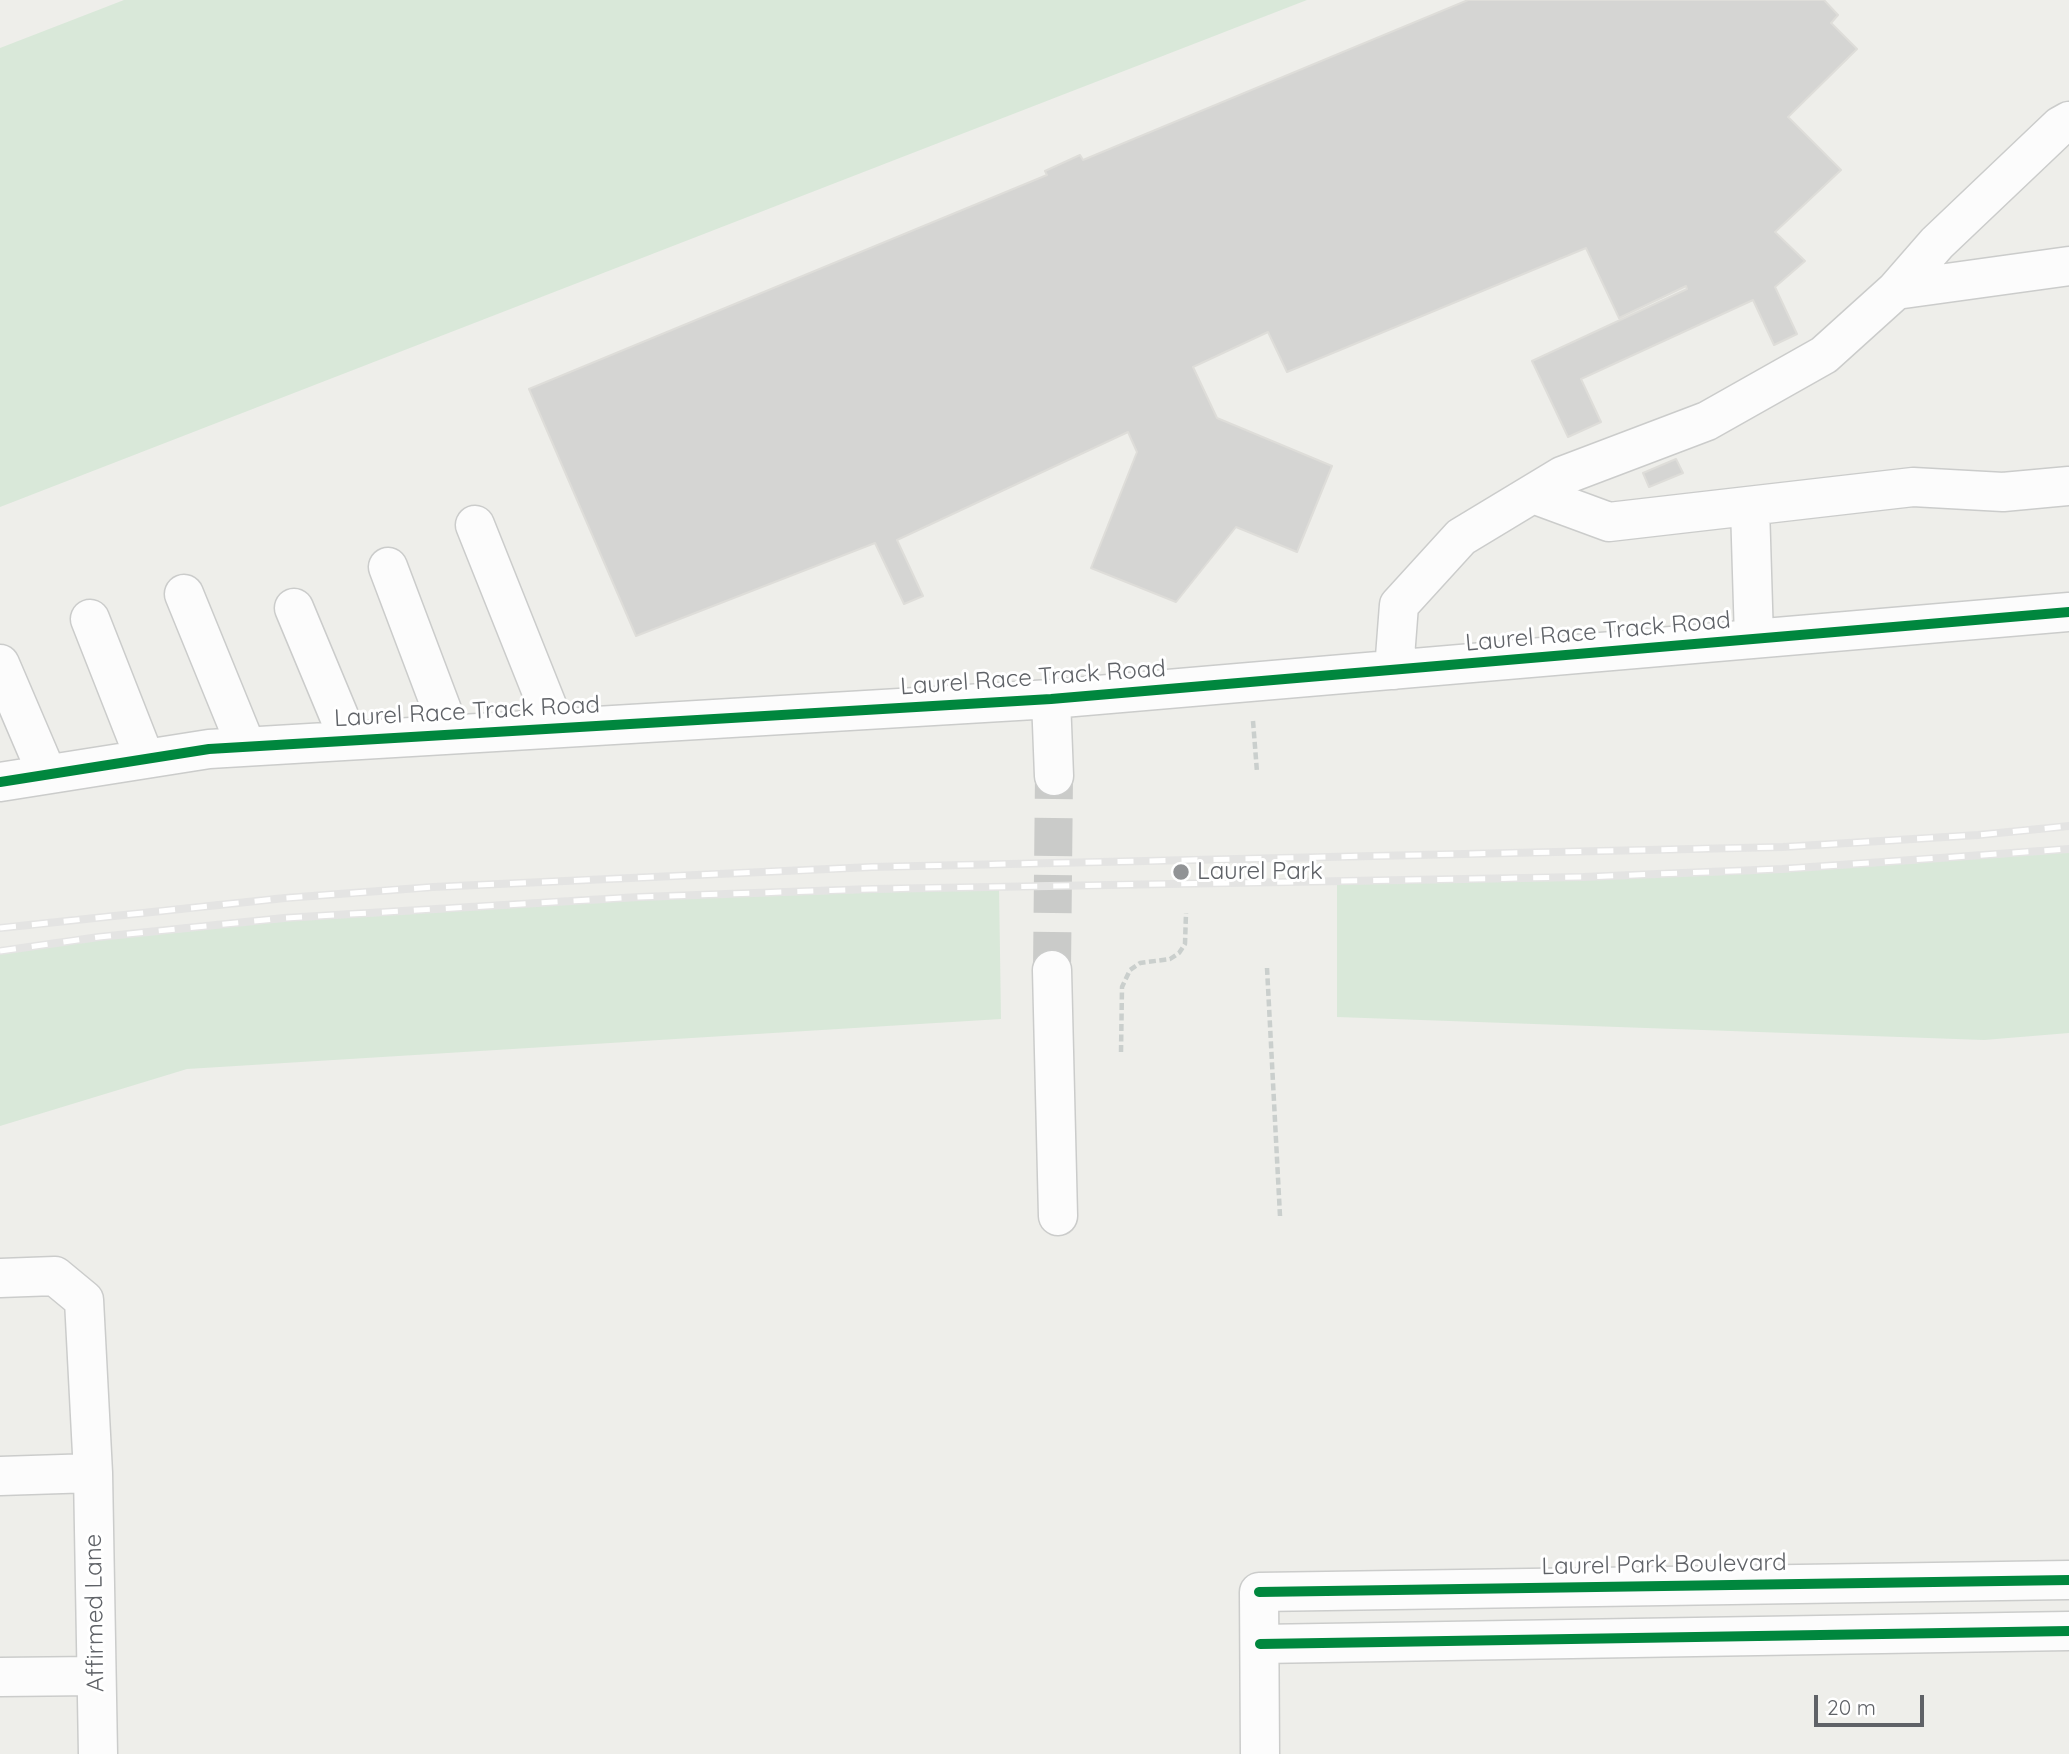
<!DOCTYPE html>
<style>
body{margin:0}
#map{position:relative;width:2069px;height:1754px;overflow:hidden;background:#eeeeea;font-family:Quicksand,sans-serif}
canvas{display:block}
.scale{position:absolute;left:1814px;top:1695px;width:110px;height:32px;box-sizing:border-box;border:4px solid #5f6267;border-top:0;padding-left:9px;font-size:21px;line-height:24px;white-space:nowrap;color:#5f6267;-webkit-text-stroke:5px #fff;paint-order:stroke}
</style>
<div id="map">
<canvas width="2069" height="1754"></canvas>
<div class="scale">20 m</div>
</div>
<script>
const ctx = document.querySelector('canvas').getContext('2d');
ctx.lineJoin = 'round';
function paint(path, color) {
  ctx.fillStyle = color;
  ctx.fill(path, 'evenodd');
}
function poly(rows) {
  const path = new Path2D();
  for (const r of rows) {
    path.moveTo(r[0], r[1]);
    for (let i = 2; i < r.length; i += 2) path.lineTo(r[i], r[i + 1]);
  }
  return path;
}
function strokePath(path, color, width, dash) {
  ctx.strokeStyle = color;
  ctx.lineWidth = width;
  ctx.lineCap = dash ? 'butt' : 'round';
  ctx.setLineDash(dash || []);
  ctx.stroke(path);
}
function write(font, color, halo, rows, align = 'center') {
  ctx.font = font + ' Quicksand,sans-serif';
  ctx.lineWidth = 6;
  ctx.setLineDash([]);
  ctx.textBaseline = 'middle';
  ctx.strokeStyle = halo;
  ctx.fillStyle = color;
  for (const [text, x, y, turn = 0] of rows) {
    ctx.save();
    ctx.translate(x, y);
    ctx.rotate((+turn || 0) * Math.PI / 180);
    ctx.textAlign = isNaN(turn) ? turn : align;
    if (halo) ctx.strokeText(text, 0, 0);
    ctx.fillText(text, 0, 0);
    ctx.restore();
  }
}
paint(poly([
 [124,0,1307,0,0,507,0,48],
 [2069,849,2069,1033,1984,1040,1337,1017,1337,881,1583,877,1782,869],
 [999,886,1001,1019,187,1069,0,1126,0,949,284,918,434,908,639,897]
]), '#d9e8d9');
const building = poly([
 [1468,0,1824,0,1838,15,1831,23,1857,49,1788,117,1841,170,1775,232,1805,261,1775,287,1797,334,1774,345,1753,300,1581,379,1601,422,1568,437,1532,361,1687,289,1686,286,1619,318,1586,248,1287,372,1268,332,1193,367,1217,418,1332,466,1297,552,1236,527,1176,602,1091,568,1137,452,1128,432,897,540,923,596,904,604,875,543,636,636,529,389,1047,175,1045,171,1080,155,1083,160,1468,0],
 [1676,459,1683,473,1649,487,1643,473,1676,459]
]);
paint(building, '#d5d5d3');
strokePath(building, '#deddd9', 2);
strokePath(poly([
 [1052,970,1054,776]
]), '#cacbc9', 38, [38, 19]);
const minor = poly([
 [1896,290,1937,243,2060,126,2069,121],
 [1533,494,1609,522,1913,487,2003,492,2069,486],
 [1750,507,1754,639],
 [475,525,556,728],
 [388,567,451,734],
 [184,594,246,746],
 [294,608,349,740],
 [90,619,145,759],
 [0,664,47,774],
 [1394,670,1399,605,1461,537,1562,476,1707,421,1824,355,1896,290,2069,266],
 [1051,699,1054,776],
 [0,782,209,749,1051,699,2069,612],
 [1052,970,1058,1216],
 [0,1278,55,1276,84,1300,93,1473,98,1754],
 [0,1476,93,1473],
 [1260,1644,2069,1631],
 [0,1677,96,1676],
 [1260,1754,1259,1592,2069,1580]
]);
strokePath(minor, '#cbcccb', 41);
strokePath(poly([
 [1253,721,1257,772],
 [1267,968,1280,1216],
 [1121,1052,1122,987,1130,970,1140,963,1170,959,1179,953,1185,944,1186,913]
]), '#cacfcd', 4.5, [7, 3.5]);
strokePath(minor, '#fcfcfc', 38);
const rail = poly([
 [0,928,285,898,433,887,872,867,1783,847,1978,835,2069,826],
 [0,951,99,937,284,918,639,897,872,889,1583,877,1782,869,2069,849]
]);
strokePath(rail, '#e4e4e3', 8);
strokePath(rail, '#fff', 5, [16]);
strokePath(poly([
 [0,782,209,749,1051,699,2069,612],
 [1259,1592,2069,1580],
 [1260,1644,2069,1631]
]), '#00873e', 10);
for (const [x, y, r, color] of [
 [1181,872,9,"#919395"]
]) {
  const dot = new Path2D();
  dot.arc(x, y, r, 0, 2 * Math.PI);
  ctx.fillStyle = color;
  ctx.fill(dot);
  strokePath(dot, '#fff', 2.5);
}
write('24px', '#5f6267', '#fff', [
 ["Laurel Race Track Road",1598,632,-5],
 ["Laurel Race Track Road",1033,678,-4],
 ["Laurel Race Track Road",467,712,-3],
 ["Laurel Park Boulevard",1664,1565,-1],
 ["Affirmed Lane",95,1613,-91]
]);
write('24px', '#5f6267', '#fff', [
 ["Laurel Park",1197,872]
], 'left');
</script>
